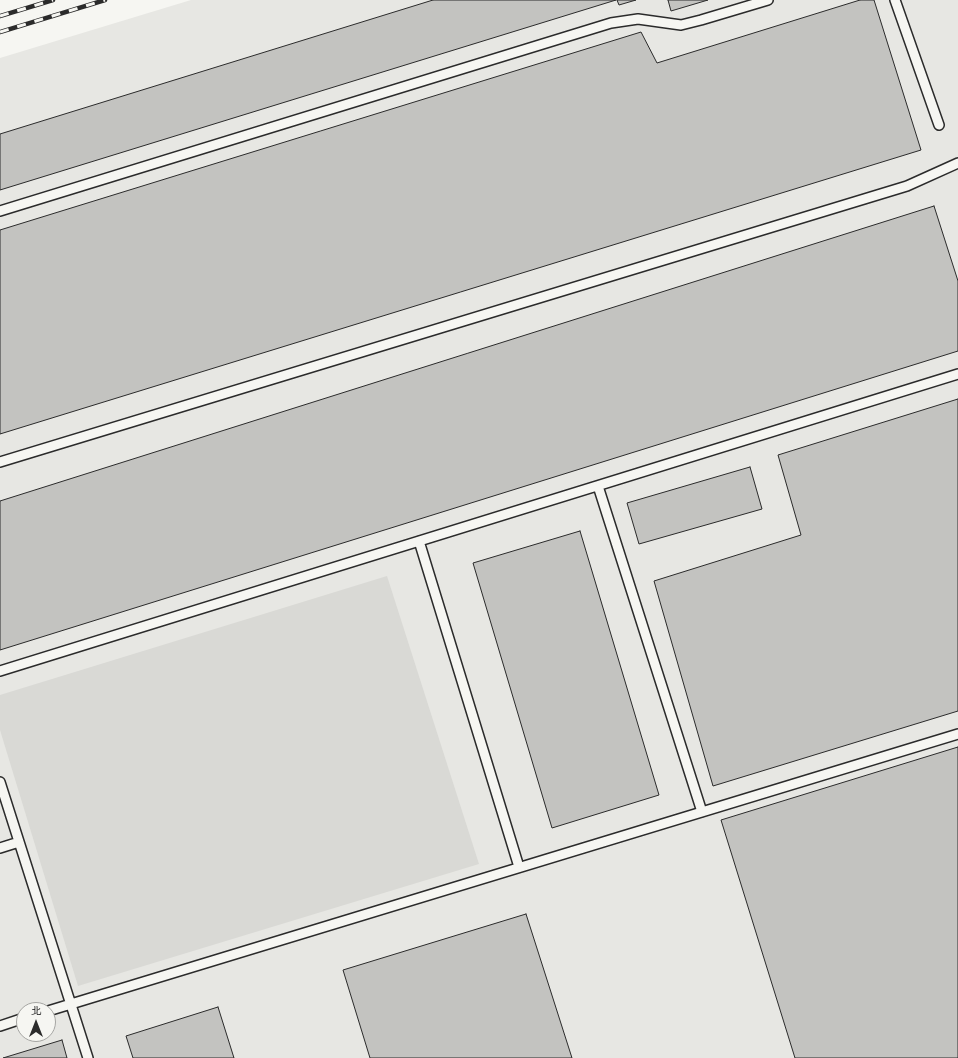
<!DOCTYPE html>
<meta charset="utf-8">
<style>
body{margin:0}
#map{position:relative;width:958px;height:1058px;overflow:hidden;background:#f6f6f2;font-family:"Shantell Sans","LXGW WenKai TC",sans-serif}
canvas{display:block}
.north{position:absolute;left:16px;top:1002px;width:40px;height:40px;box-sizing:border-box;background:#f6f6f2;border:1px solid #a5a5a2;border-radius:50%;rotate:0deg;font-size:11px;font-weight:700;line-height:16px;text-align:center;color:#2b2b2b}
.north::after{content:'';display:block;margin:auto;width:14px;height:18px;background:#2b2b2b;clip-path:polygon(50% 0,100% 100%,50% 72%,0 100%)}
</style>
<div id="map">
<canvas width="958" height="1058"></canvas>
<div class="north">北</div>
</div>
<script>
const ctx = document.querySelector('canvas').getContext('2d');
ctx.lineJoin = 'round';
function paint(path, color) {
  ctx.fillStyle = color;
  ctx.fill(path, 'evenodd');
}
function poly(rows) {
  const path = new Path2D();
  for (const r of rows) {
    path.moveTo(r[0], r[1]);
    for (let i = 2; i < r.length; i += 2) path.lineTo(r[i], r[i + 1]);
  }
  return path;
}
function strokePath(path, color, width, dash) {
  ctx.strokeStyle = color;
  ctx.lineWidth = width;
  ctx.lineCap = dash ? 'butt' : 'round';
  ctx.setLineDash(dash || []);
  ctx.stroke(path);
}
paint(poly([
 [191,0,958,0,958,1058,0,1058,0,58],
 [24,1010,48,1010,48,1034,24,1034]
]), '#e7e7e3');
paint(poly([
 [387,576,479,864,78,986,0,730,0,695]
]), '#d9d9d5');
const building = poly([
 [433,0,616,0,0,190,0,134,433,0],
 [617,0,636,0,619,5,617,0],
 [668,0,708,0,671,11,668,0],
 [860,0,874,0,921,150,0,434,0,230,641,32,657,63,860,0],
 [934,206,958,281,958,351,0,650,0,501,934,206],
 [958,399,958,711,713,786,654,581,801,535,778,455,958,399],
 [750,467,762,509,639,544,627,503,750,467],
 [580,531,659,795,552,828,473,563,580,531],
 [958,747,958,1058,795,1058,721,820,958,747],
 [526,914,572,1058,370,1058,343,970,526,914],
 [218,1007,234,1058,133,1058,126,1036,218,1007],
 [62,1040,67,1058,3,1058,62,1040]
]);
paint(building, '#c3c3c0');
strokePath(building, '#2b2b2b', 1);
const lane = poly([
 [895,0,939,125],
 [0,211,611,23,638,19,681,25,701,20,768,0],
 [0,462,907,186,958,163],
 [598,486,702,812],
 [419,541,519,867],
 [0,671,958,374],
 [0,782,88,1058],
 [0,848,19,842],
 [48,1011,958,734],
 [0,1026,24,1018]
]);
strokePath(lane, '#2b2b2b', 12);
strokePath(lane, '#f6f6f2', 9);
const rail = poly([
 [0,16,53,0],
 [0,32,105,0]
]);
strokePath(rail, '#2b2b2b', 4.5);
strokePath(rail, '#f6f6f2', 3, [9]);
</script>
